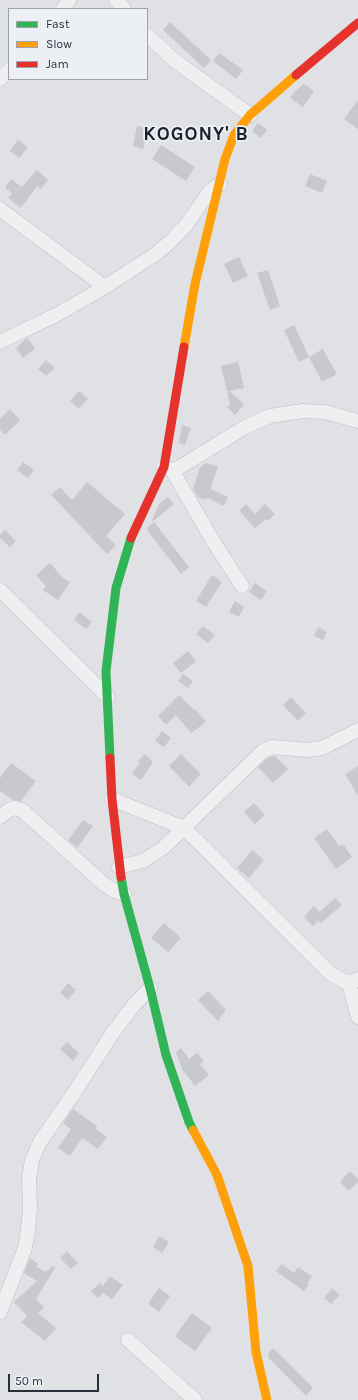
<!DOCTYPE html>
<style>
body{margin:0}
#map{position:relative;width:358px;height:1400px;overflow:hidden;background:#dfe1e4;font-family:Karla,sans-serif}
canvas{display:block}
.legend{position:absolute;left:8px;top:8px;width:140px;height:72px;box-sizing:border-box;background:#eceff4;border:1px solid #9ea2aa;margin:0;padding:5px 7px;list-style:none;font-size:12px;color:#282f3c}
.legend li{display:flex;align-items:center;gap:8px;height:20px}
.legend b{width:20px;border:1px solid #9ea2aa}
.scale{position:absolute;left:8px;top:1374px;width:91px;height:18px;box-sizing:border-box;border:2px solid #282f3c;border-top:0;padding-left:5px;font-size:12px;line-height:14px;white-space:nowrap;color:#282f3c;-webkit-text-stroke:3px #eceff4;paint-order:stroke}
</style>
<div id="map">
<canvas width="358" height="1400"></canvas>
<ul class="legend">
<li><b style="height:5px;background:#30b455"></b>Fast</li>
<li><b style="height:5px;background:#ff9f0a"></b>Slow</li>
<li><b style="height:5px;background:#e5322d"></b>Jam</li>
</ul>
<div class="scale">50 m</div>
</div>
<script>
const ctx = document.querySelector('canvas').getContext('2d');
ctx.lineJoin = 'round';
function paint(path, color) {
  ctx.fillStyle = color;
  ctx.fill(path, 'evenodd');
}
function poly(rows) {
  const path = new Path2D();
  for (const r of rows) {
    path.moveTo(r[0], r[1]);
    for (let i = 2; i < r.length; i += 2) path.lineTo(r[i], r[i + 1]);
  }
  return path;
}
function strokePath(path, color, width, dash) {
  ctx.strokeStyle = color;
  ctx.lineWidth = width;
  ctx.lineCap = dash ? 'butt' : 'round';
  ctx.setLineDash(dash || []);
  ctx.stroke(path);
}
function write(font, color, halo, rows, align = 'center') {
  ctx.font = font + ' Karla,sans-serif';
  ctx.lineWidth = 3.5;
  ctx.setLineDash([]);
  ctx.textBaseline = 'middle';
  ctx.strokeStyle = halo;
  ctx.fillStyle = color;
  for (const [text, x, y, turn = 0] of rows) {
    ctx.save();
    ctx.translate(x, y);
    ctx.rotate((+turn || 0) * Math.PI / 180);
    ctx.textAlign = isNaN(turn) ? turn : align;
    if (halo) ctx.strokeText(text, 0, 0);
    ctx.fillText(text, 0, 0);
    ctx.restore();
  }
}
paint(poly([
 [170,22,211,60,204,68,163,30],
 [219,53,243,70,236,79,213,61],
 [304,84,314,91,303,107,290,98,295,91],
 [358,100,358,129,344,119],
 [258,123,267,130,261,138,252,131],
 [137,126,148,128,143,149,133,146],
 [18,140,28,147,19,158,10,151],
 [161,145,195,167,186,181,152,159],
 [37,170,48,180,41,189,37,186,21,208,8,198,12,193,5,188,11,179,22,187],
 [310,174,327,181,322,193,305,186],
 [239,257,248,276,233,283,224,264],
 [268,270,280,306,270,310,257,273],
 [294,325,309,357,299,362,284,330],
 [27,338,35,348,23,358,16,348],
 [323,349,337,374,322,382,309,357],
 [46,360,55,368,46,376,38,369],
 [238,362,244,388,229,391,244,404,235,415,227,407,230,404,221,366],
 [79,391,88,399,79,409,70,401],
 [10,409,20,420,5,435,0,430,0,419],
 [182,425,191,428,185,445,179,443],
 [23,462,34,470,28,478,17,470],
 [206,463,218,467,210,489,228,497,224,506,207,498,206,500,198,497,193,489,200,467],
 [87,482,125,514,106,536,116,545,107,554,51,495,60,487,72,500],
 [168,497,174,504,153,521,152,520,159,504],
 [246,504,255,514,265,504,275,514,268,521,266,519,255,528,239,511],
 [154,522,189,567,181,574,147,530,148,527],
 [5,530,16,541,10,547,0,538,0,535],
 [50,563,62,577,70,582,58,600,43,590,46,586,36,575],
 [212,575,222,582,206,607,196,601],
 [255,583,267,591,261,600,249,592],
 [235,601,244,607,239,617,229,612],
 [79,612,92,622,86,629,74,620],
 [203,626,215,635,208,643,196,634],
 [318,627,327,632,323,640,314,636],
 [188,651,196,661,181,673,173,663],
 [183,674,193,681,188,688,178,681],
 [179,695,195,711,196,710,206,722,191,733,176,715,166,725,158,716],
 [291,697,306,713,298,721,283,705],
 [162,731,171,738,164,747,155,741],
 [145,754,153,762,141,780,132,774,140,762,138,761],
 [181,754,201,774,189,787,169,766],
 [273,756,275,756,288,769,273,783,258,767,268,758],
 [11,763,36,781,21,801,13,800,0,791,0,778],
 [358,766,358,796,345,774],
 [254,803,265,815,255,824,244,812],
 [83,820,93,826,77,848,68,840],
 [327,829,339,846,343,844,352,857,336,869,314,838],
 [252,850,264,860,249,878,237,868],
 [335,898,342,905,321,923,318,921,313,926,304,917,314,906,320,912],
 [164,923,181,938,168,952,151,938],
 [68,983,76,990,68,1000,60,993],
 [208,991,226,1010,218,1021,198,1000],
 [67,1042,79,1053,73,1061,60,1049],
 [181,1048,189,1059,197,1053,204,1061,200,1064,209,1075,195,1086,182,1069,176,1052],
 [73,1109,97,1126,96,1129,107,1137,98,1149,82,1138,70,1156,58,1148,71,1129,63,1123],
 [350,1171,358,1179,358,1182,349,1191,340,1182],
 [159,1236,169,1242,162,1253,153,1247],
 [67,1251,78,1263,71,1269,60,1258],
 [30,1258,38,1264,36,1267,46,1272,53,1266,55,1268,36,1299,44,1308,38,1313,56,1328,45,1341,21,1322,27,1316,14,1302,37,1281,24,1273],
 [282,1264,294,1273,298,1267,312,1276,307,1283,309,1284,304,1291,276,1271],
 [110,1276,123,1285,112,1299,103,1293,98,1298,91,1291,100,1283,103,1286],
 [159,1288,170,1296,159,1312,148,1304],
 [332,1288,340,1295,331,1304,324,1298],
 [192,1313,212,1328,195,1351,175,1336],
 [273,1348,313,1388,306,1396,269,1358,268,1354]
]), '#c7c9cc');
const street = poly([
 [116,0,124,9],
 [63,9,69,0],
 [147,35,175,61,250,115],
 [0,79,9,70],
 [0,209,105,287],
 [0,342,58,314,105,287,157,253,172,240,186,225,210,191,220,184],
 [164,467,172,470,180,467,245,427,270,416,303,411,325,412,358,421],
 [172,470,213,541,242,586],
 [0,590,108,697],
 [112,799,184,828,331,974,344,981,352,982,358,979],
 [0,817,9,810,15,808,22,810,105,885,113,890,124,894],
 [119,867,143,861,163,848,263,751,272,747,308,750,322,748,358,730],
 [352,982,349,984,358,1017],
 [0,1312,25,1248,28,1230,30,1208,29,1179,32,1160,40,1142,74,1093,112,1034,133,1006,150,988],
 [128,1340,195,1400]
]);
strokePath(street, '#bdbfc2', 15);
strokePath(street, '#efeff1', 14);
strokePath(poly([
 [110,758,106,671,116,588,131,538],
 [121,877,124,894,150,988,166,1055,189,1122,193,1130]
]), '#30b455', 9);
strokePath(poly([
 [184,347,195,284,225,159,234,135,250,115,296,75],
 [193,1130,217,1175,248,1266,256,1352,267,1400]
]), '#ff9f0a', 9);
strokePath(poly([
 [296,75,358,23],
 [131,538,164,467,184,347],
 [110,758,112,799,121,877]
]), '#e5322d', 9);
ctx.letterSpacing = '1px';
write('bold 19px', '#1a202c', '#eceff4', [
 ["KOGONY' B",196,135]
]);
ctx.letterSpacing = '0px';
</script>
